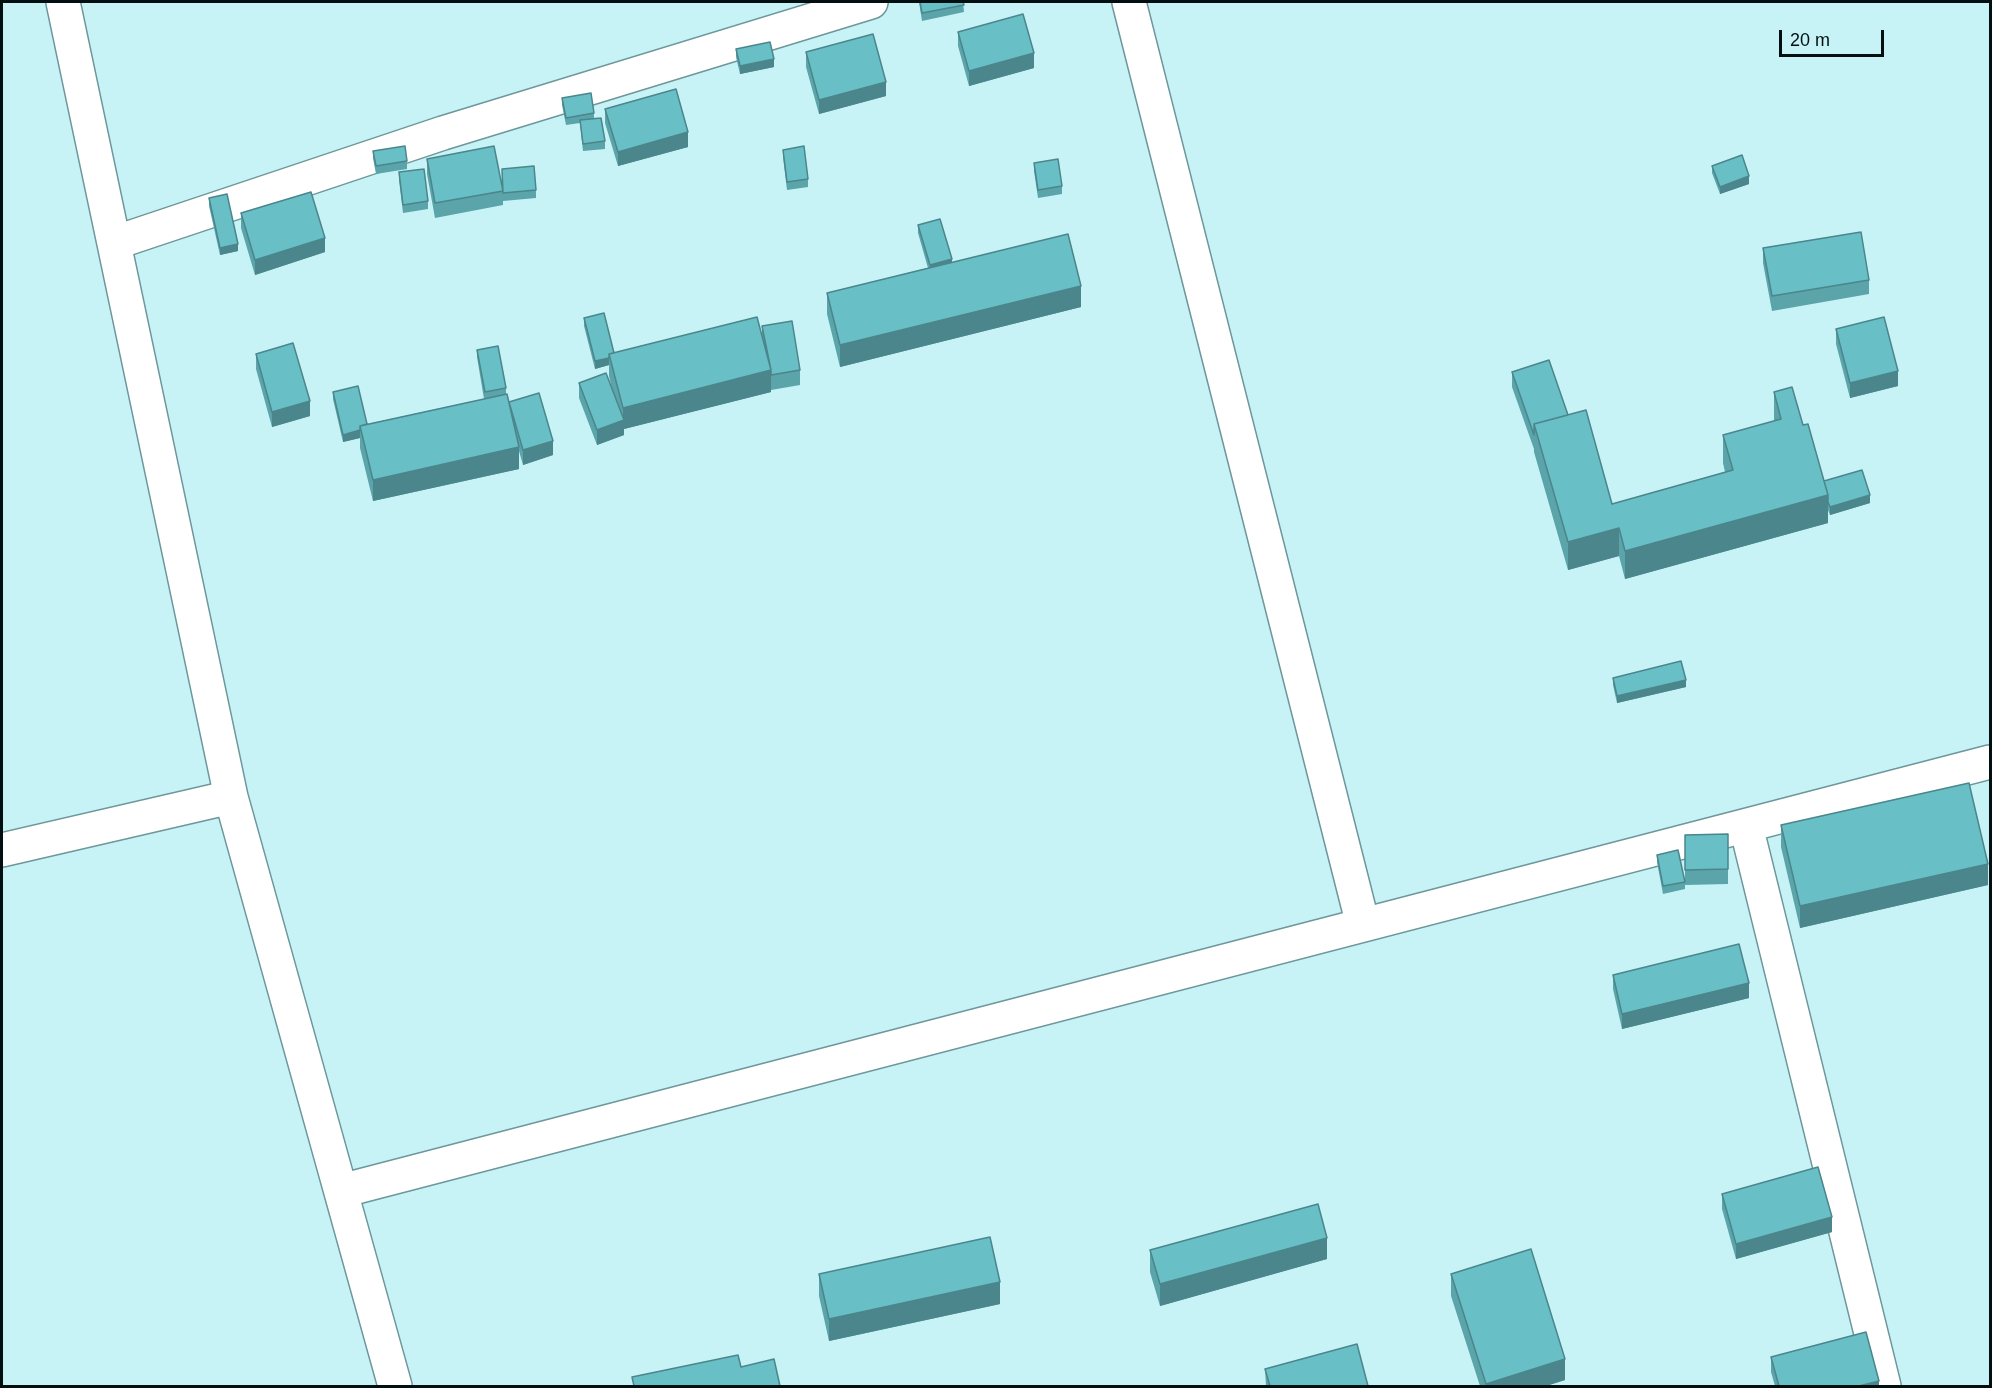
<!DOCTYPE html>
<style>
body{margin:0}
#map{position:relative;width:1992px;height:1388px;overflow:hidden;background:#c7f3f7;font-family:Arial,sans-serif}
canvas{display:block}
.frame{position:absolute;inset:0;border:3px solid #020f11;pointer-events:none}
.scale{position:absolute;left:1779px;top:30px;width:105px;height:27px;box-sizing:border-box;border:3px solid #020f11;border-top:0;padding-left:8px;font-size:18px;line-height:21px;white-space:nowrap;color:#020f11;-webkit-text-stroke:4px #c7f3f7;paint-order:stroke}
</style>
<div id="map">
<canvas width="1992" height="1388"></canvas>
<div class="frame"></div>
<div class="scale">20 m</div>
</div>
<script>
const ctx = document.querySelector('canvas').getContext('2d');
ctx.lineJoin = 'round';
function poly(rows) {
  const path = new Path2D();
  for (const r of rows) {
    path.moveTo(r[0], r[1]);
    for (let i = 2; i < r.length; i += 2) path.lineTo(r[i], r[i + 1]);
  }
  return path;
}
function strokePath(path, color, width, dash) {
  ctx.strokeStyle = color;
  ctx.lineWidth = width;
  ctx.lineCap = dash ? 'butt' : 'round';
  ctx.setLineDash(dash || []);
  ctx.stroke(path);
}
function paint(path, color) {
  ctx.fillStyle = color;
  ctx.fill(path, 'evenodd');
}
const minor = poly([
 [63,2,231,797,395,1386],
 [1129,2,1363,925],
 [114,243,443,133,871,2],
 [1746,826,1884,1386],
 [2,850,231,797],
 [341,1191,1990,762]
]);
strokePath(minor, '#6d979a', 36);
strokePath(minor, '#fff', 33);
paint(poly([
 [919,2,963,2,964,12,922,21],
 [958,32,1034,68,969,86,958,46],
 [736,49,774,67,740,74,736,57],
 [806,52,886,96,819,114,806,67],
 [562,98,594,113,594,118,605,141,605,149,583,151,580,123,566,125,562,105],
 [605,109,688,147,618,166,605,123],
 [783,150,808,179,808,187,787,190,783,157],
 [373,151,407,161,407,169,376,174,373,158],
 [427,159,503,189,502,169,536,190,536,198,503,201,503,193,503,205,435,218,427,174],
 [1034,163,1062,186,1062,194,1038,198,1034,171],
 [1712,166,1749,184,1720,194,1712,173],
 [399,172,428,201,428,209,403,213,399,180],
 [209,198,238,251,220,255,209,206],
 [241,213,325,252,255,275,241,228],
 [918,225,952,262,1081,307,840,367,827,314,827,293,928,268,918,233],
 [1763,248,1869,280,1869,294,1772,311,1763,263],
 [584,318,614,353,762,339,762,326,800,370,800,385,771,390,771,392,624,429,624,435,597,445,579,398,579,383,612,389,609,376,609,365,595,369,584,326],
 [1836,329,1898,386,1850,398,1836,344],
 [477,350,506,388,506,394,509,404,553,455,523,465,519,451,519,469,373,501,360,448,360,438,343,442,333,399,333,392,367,424,484,399,477,357],
 [256,354,310,416,272,427,256,369],
 [1512,372,1568,415,1612,504,1725,472,1723,463,1723,435,1774,421,1774,392,1803,425,1824,481,1870,503,1830,515,1828,510,1828,523,1625,579,1619,556,1568,570,1534,452,1534,449,1512,387],
 [1613,678,1686,687,1617,703,1613,685],
 [1781,825,1988,885,1800,928,1781,847],
 [1728,834,1728,884,1685,885,1685,889,1663,894,1657,862,1657,855,1685,882,1685,835],
 [1613,975,1749,998,1622,1029,1613,989],
 [1722,1194,1832,1232,1736,1259,1722,1209],
 [1150,1250,1327,1259,1160,1306,1150,1272],
 [819,1274,1000,1304,829,1341,819,1296],
 [1451,1274,1565,1380,1546,1386,1480,1386,1451,1296],
 [1771,1357,1879,1386,1775,1386,1771,1372],
 [1265,1369,1368,1386,1266,1386]
]), '#5aa4aa');
paint(poly([
 [1034,53,1034,68,969,86,969,71],
 [774,59,774,67,740,74,740,66],
 [886,82,886,96,819,114,819,100],
 [688,132,688,147,618,166,618,152],
 [1749,176,1749,184,1720,194,1720,187],
 [325,238,325,252,255,275,255,260],
 [238,244,238,251,220,255,220,248],
 [952,259,952,266,930,273,930,265],
 [1081,286,1081,307,840,367,840,345],
 [609,358,609,365,595,369,595,361],
 [771,370,771,392,624,429,624,435,597,445,597,430,623,420,623,408],
 [1898,371,1898,386,1850,398,1850,383],
 [310,401,310,416,272,427,272,412],
 [360,430,360,438,343,442,343,435],
 [553,441,553,455,523,465,523,450],
 [519,447,519,469,373,501,373,480],
 [1828,495,1828,523,1625,579,1625,551],
 [1870,495,1870,503,1830,515,1830,507],
 [1619,528,1619,556,1568,570,1568,542],
 [1686,680,1686,687,1617,703,1617,696],
 [1988,864,1988,885,1800,928,1800,906],
 [1749,983,1749,998,1622,1029,1622,1014],
 [1832,1217,1832,1232,1736,1259,1736,1244],
 [1327,1238,1327,1259,1160,1306,1160,1284],
 [1000,1282,1000,1304,829,1341,829,1319],
 [1565,1359,1565,1380,1546,1386,1486,1386,1486,1384],
 [1879,1381,1879,1386,1859,1386]
]), '#4a868b');
const building = poly([
 [920,2,963,2,964,5,922,13,920,2],
 [1023,14,1034,53,969,71,958,32,1023,14],
 [873,34,886,82,819,100,806,52,873,34],
 [770,42,774,59,740,66,736,49,770,42],
 [676,89,688,132,618,152,605,109,676,89],
 [591,93,594,113,566,118,562,98,591,93],
 [601,118,605,141,583,144,580,120,601,118],
 [405,146,407,161,376,166,373,151,405,146],
 [494,146,503,191,435,203,427,159,494,146],
 [804,146,808,179,787,182,783,150,804,146],
 [1742,155,1749,176,1720,187,1712,166,1742,155],
 [1058,159,1062,186,1038,190,1034,163,1058,159],
 [534,166,536,190,503,193,502,169,534,166],
 [424,169,428,201,403,205,399,172,424,169],
 [311,192,325,238,255,260,241,213,311,192],
 [227,194,238,244,220,248,209,198,227,194],
 [940,219,952,259,930,265,918,225,940,219],
 [1861,232,1869,280,1772,296,1763,248,1861,232],
 [1068,234,1081,286,840,345,827,293,1068,234],
 [604,313,614,353,609,354,609,358,595,361,584,318,604,313],
 [757,317,771,370,623,408,609,354,757,317],
 [1884,317,1898,371,1850,383,1836,329,1884,317],
 [792,321,800,370,771,375,771,370,762,326,792,321],
 [293,343,310,401,272,412,256,354,293,343],
 [498,346,506,388,485,392,477,350,498,346],
 [1549,360,1568,415,1534,424,1534,435,1512,372,1549,360],
 [606,373,624,420,597,430,579,383,606,373],
 [358,386,367,424,360,426,360,430,343,435,333,392,358,386],
 [1792,387,1803,425,1808,424,1828,495,1625,551,1619,528,1568,542,1534,424,1586,410,1612,504,1733,470,1723,435,1781,419,1774,392,1792,387],
 [539,393,553,441,523,450,509,402,539,393],
 [507,394,519,447,373,480,360,426,507,394],
 [1862,470,1870,495,1830,507,1828,502,1828,495,1824,481,1862,470],
 [1681,661,1686,680,1617,696,1613,678,1681,661],
 [1969,783,1988,864,1800,906,1781,825,1969,783],
 [1728,834,1728,869,1685,870,1685,835,1728,834],
 [1678,850,1685,882,1663,886,1657,855,1678,850],
 [1739,944,1749,983,1622,1014,1613,975,1739,944],
 [1818,1167,1832,1217,1736,1244,1722,1194,1818,1167],
 [1318,1204,1327,1238,1160,1284,1150,1250,1318,1204],
 [990,1237,1000,1282,829,1319,819,1274,990,1237],
 [1531,1249,1565,1359,1486,1384,1451,1274,1531,1249],
 [1866,1332,1879,1381,1859,1386,1779,1386,1771,1357,1866,1332],
 [1357,1344,1368,1386,1270,1386,1265,1369,1357,1344],
 [738,1355,741,1367,774,1359,780,1386,634,1386,632,1377,738,1355]
]);
paint(building, '#69bfc6');
strokePath(building, '#4a868b', 1.5);
</script>
